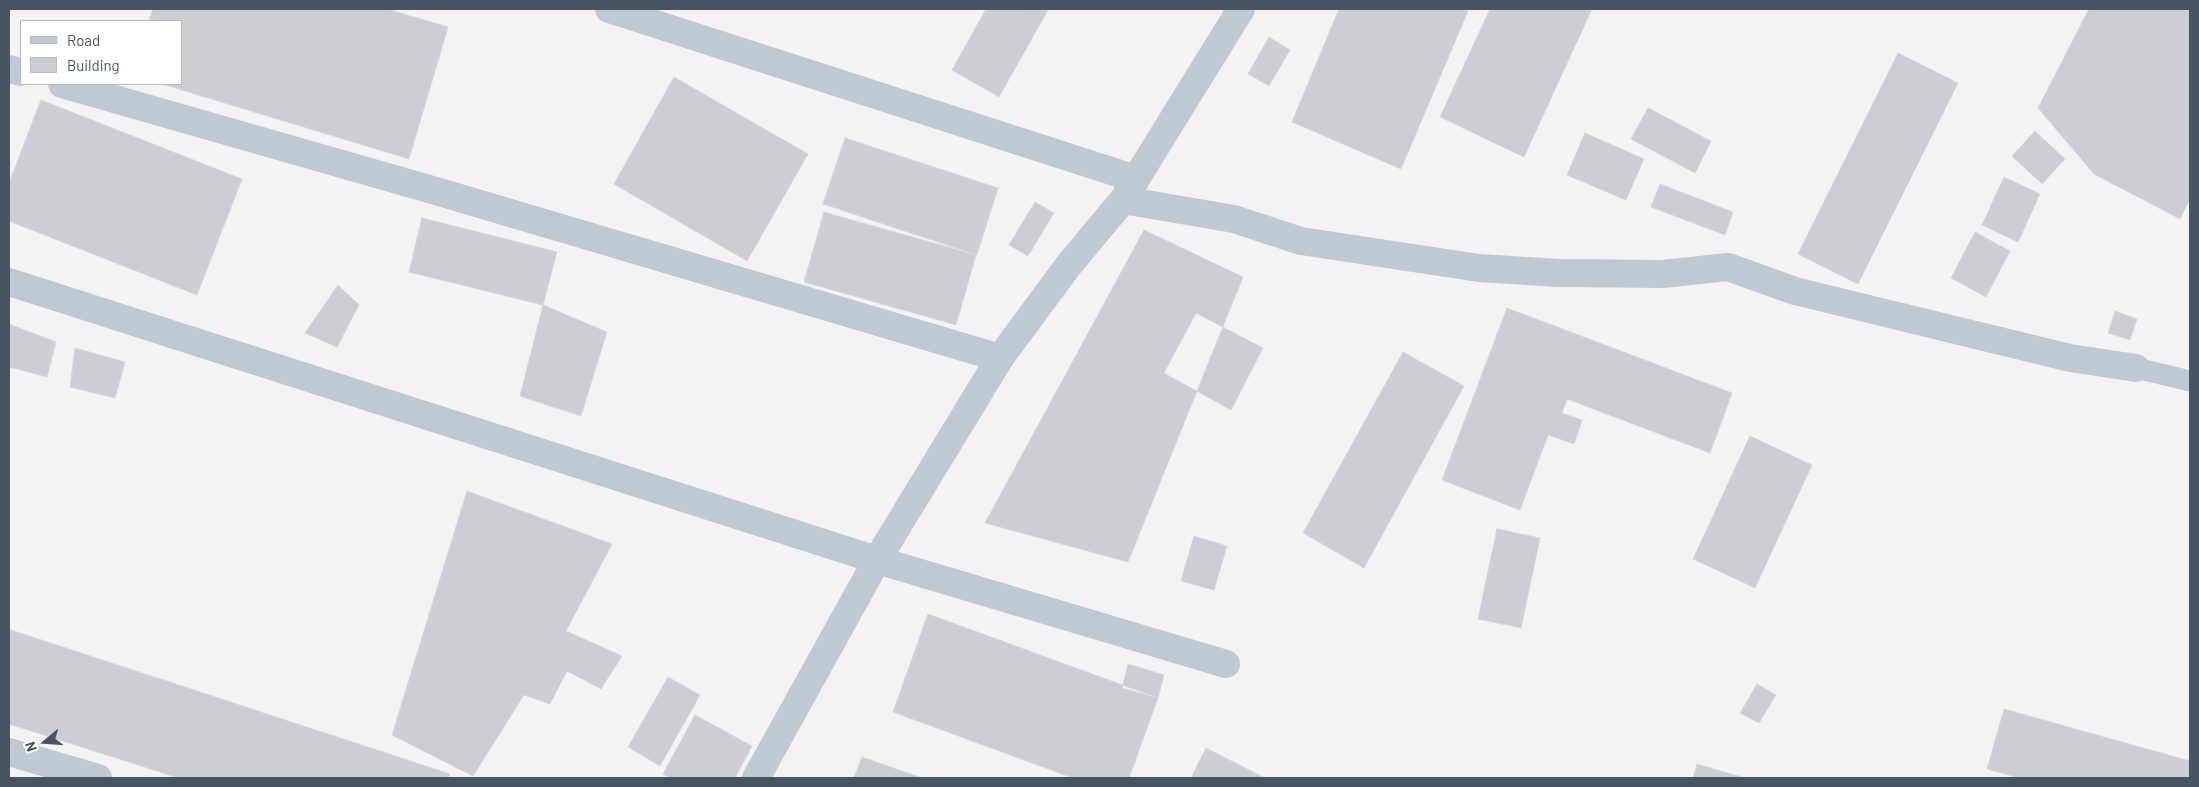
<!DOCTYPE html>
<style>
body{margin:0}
#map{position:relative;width:2199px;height:787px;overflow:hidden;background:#f4f2f2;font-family:Barlow,sans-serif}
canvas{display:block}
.frame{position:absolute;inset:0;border:10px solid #485561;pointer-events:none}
.legend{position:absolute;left:20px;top:20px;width:162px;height:65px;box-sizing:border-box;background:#fff;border:1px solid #b6bbc0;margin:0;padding:6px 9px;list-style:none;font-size:15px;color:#485561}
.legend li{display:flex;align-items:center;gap:10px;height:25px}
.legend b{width:25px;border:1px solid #b6bbc0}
.north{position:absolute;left:20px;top:717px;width:50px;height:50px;-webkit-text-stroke:4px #fff;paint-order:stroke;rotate:252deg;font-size:14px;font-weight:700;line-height:20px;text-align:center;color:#485561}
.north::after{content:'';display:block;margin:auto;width:18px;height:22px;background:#485561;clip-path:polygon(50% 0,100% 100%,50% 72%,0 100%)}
</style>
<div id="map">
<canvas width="2199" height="787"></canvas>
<div class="frame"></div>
<ul class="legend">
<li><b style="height:6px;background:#bfc9d2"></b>Road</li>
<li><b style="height:14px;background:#ccced4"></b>Building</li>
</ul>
<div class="north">N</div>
</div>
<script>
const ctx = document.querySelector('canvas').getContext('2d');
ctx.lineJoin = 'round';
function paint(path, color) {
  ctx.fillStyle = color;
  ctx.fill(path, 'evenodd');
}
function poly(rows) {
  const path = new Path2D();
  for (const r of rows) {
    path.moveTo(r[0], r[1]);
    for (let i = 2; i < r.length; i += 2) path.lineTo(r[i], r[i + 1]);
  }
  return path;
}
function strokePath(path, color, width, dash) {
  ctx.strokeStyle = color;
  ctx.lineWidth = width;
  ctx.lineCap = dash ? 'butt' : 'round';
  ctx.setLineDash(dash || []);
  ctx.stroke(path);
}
const building = poly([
 [153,9,387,9,448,27,409,159,162,84,181,84,181,21,149,21,153,9],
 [986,9,1048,10,999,97,952,70,986,9],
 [1339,9,1462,9,1468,11,1401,169,1292,122,1339,9],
 [1490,9,1592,9,1524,157,1440,117,1490,9],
 [2089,9,2190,9,2190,199,2180,219,2094,174,2038,108,2089,9],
 [1269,37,1290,50,1269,86,1248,74,1269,37],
 [1898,53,1958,83,1858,284,1798,254,1898,53],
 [674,77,808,154,747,261,614,184,674,77],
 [41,100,242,179,197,295,9,221,9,183,41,100],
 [1648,108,1711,141,1695,173,1631,139,1648,108],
 [2035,131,2065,159,2042,184,2012,156,2035,131],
 [1585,133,1644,159,1626,200,1567,175,1585,133],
 [845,138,998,188,977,255,823,204,845,138],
 [2004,177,2040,194,2018,242,1982,225,2004,177],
 [1660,184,1733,212,1725,235,1651,207,1660,184],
 [1035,202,1054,213,1028,256,1009,245,1035,202],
 [824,212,976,255,956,325,804,282,824,212],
 [422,218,557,252,543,305,409,272,422,218],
 [1144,230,1243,277,1128,562,985,523,1144,230],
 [1975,232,2010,251,1986,297,1951,278,1975,232],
 [338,285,359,305,337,347,305,333,338,285],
 [543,305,607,332,581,416,520,396,543,305],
 [1507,308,1732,393,1710,453,1567,399,1562,413,1582,420,1574,444,1548,435,1520,510,1442,480,1507,308],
 [2115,311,2137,319,2130,340,2108,333,2115,311],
 [1196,313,1263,348,1231,410,1164,373,1196,313],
 [9,324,56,342,47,377,9,367,9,324],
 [75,348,125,362,115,398,70,387,75,348],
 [1403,352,1464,386,1364,568,1303,533,1403,352],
 [1750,436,1812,465,1755,588,1693,559,1750,436],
 [467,491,612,544,566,631,622,656,601,689,567,671,550,704,524,695,473,776,392,735,467,491],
 [1497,529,1540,538,1521,628,1478,619,1497,529],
 [1194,536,1227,546,1214,590,1181,581,1194,536],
 [928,614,1158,698,1129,778,1073,778,893,712,928,614],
 [11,630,450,774,448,778,179,778,9,724,9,638,11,630],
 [1128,664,1164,675,1158,698,1122,688,1128,664],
 [668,677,700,695,660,766,628,747,668,677],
 [1757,684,1776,695,1759,723,1740,713,1757,684],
 [2004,709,2190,761,2190,778,2019,778,1987,769,2004,709],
 [695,715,752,746,735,778,670,778,663,774,695,715],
 [1206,748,1265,778,1191,778,1206,748],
 [862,757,922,778,854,778,862,757],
 [1697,764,1745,778,1693,778,1697,764]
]);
paint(building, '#ccced4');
strokePath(building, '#d5d8de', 1);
strokePath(poly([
 [2136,368,2190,381]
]), '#bfc9d2', 21);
strokePath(poly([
 [609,9,1136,179],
 [9,69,21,72],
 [62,84,436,191,1000,358],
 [1126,195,1241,9],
 [9,282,877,560,1226,664],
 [9,752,98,778],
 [756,778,877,560,1000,358,1068,266,1123,200,1234,219,1301,241,1479,268,1559,273,1663,274,1728,267,1795,291,2070,358,2136,368]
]), '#bfc9d2', 28);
</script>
